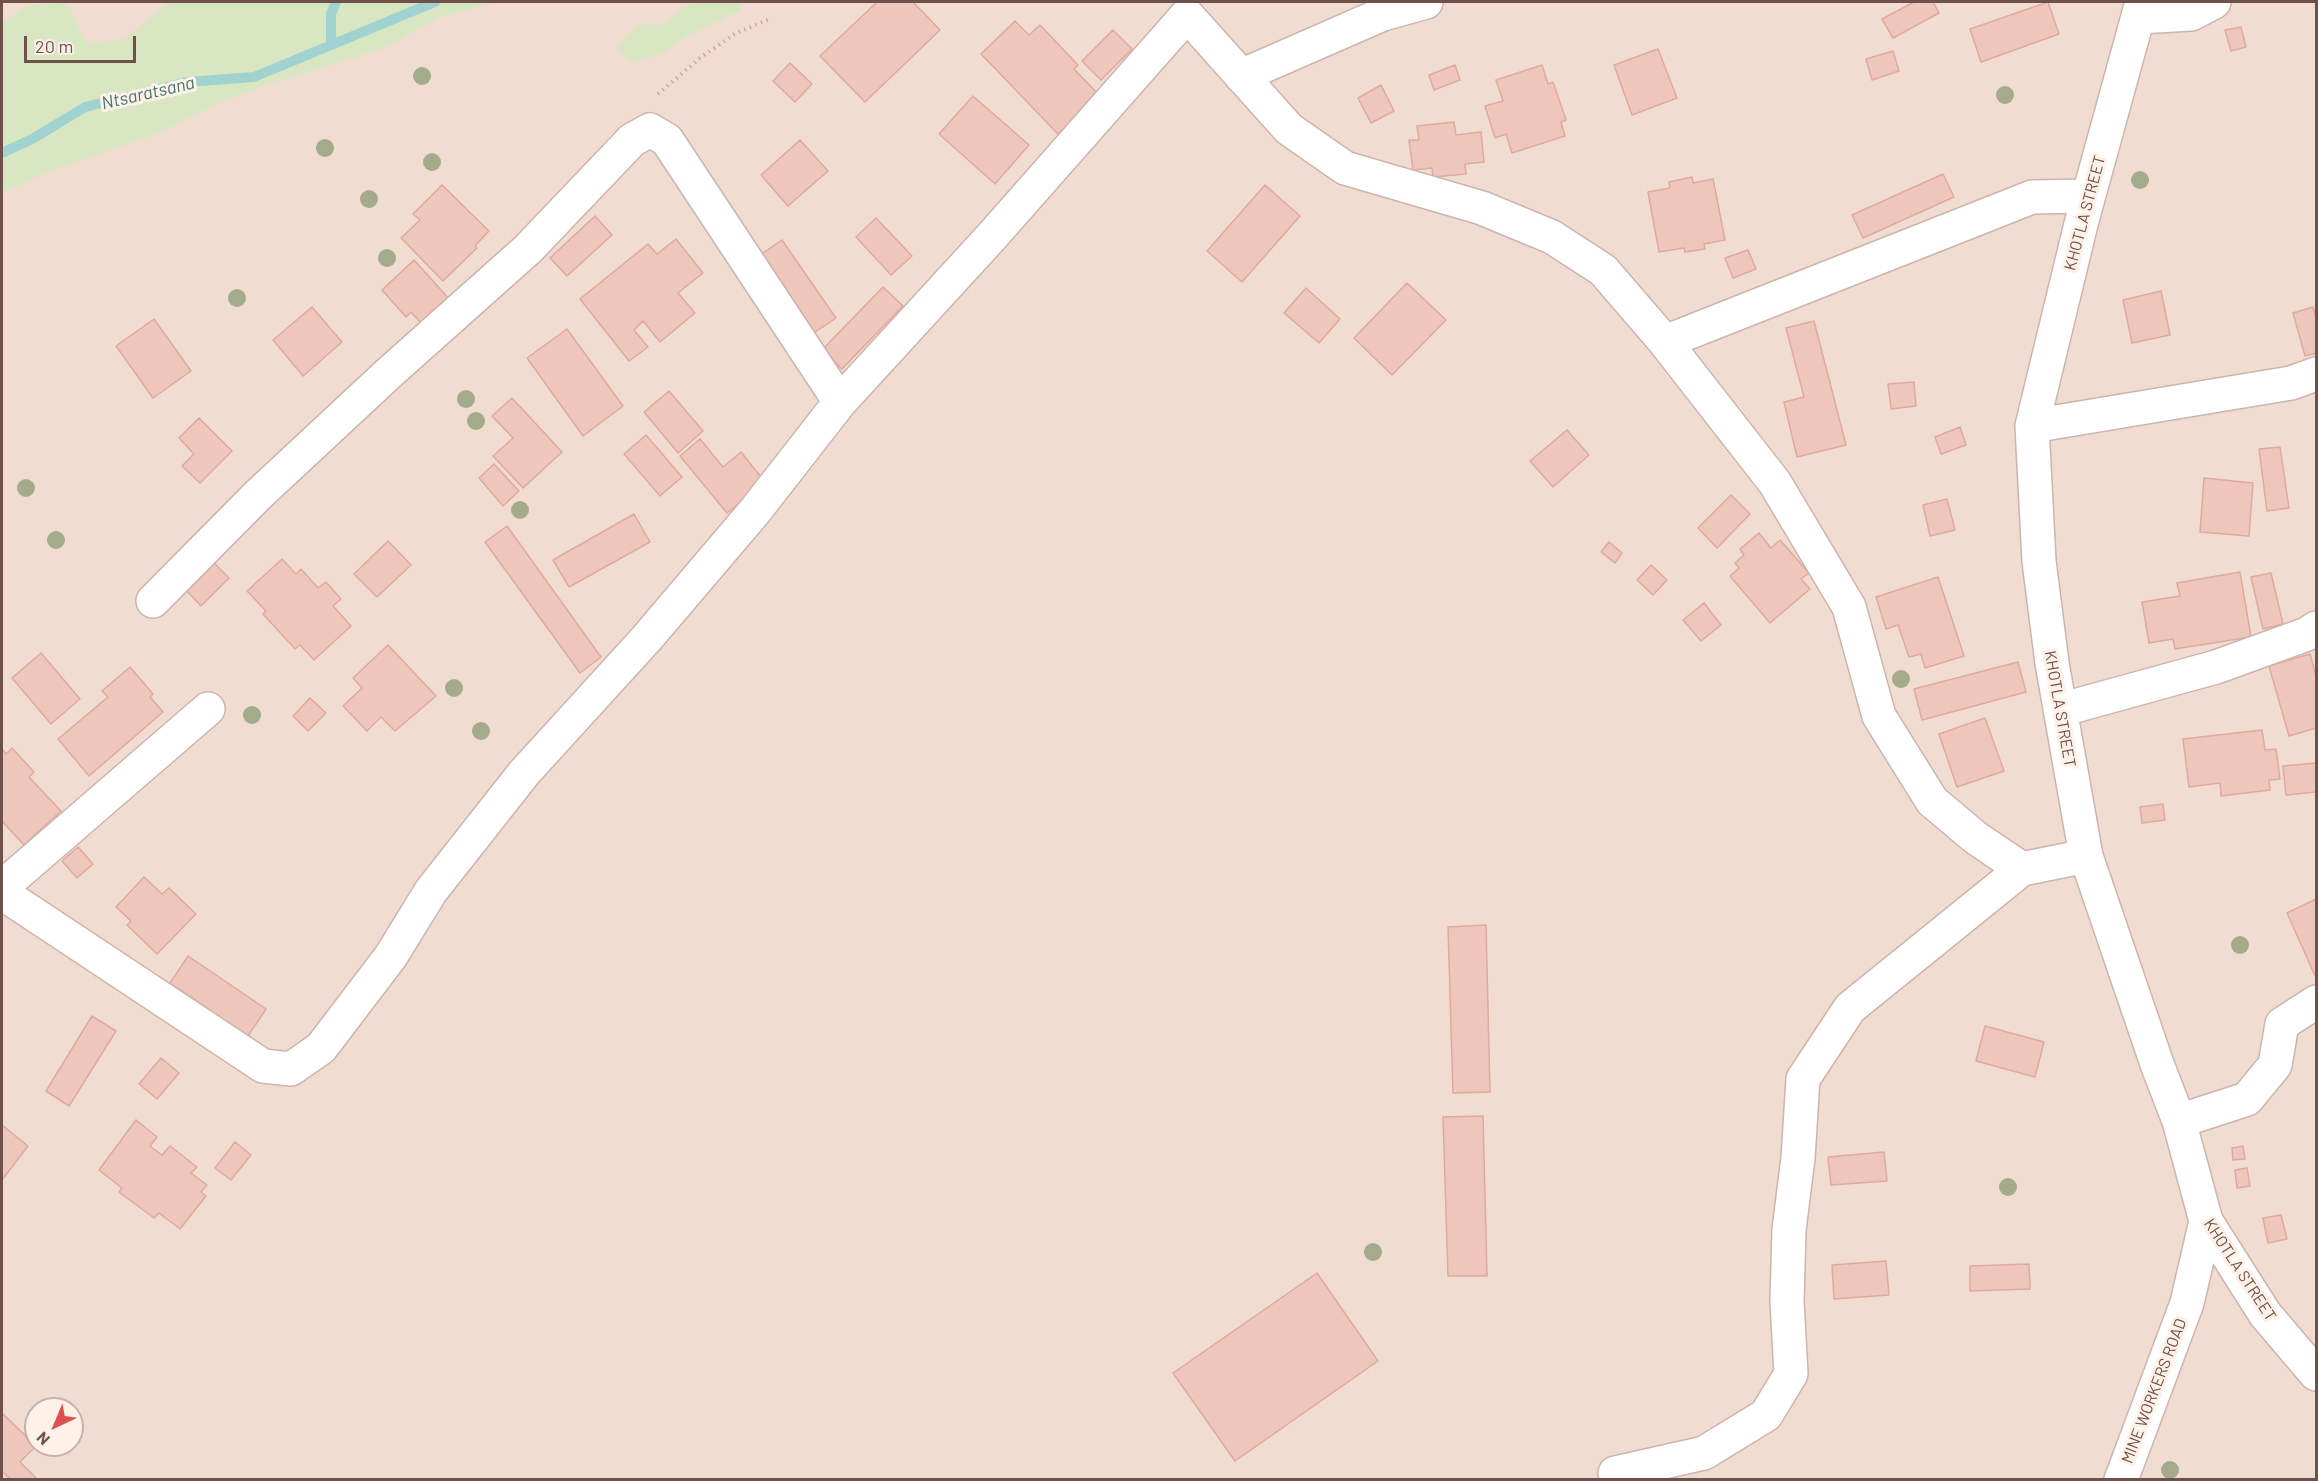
<!DOCTYPE html>
<style>
body{margin:0}
#map{position:relative;width:2318px;height:1481px;overflow:hidden;background:#faece3;font-family:Barlow,sans-serif}
canvas{display:block}
.frame{position:absolute;inset:0;border:3px solid #70504b;pointer-events:none}
.north{position:absolute;left:24px;top:1397px;width:60px;height:60px;box-sizing:border-box;background:#fef1e8;border:2px solid #c5b1a9;border-radius:50%;rotate:224deg;font-size:16px;font-weight:700;line-height:24px;text-align:center;color:#70504b}
.north::after{content:'';display:block;margin:auto;width:21px;height:27px;background:#dc5250;clip-path:polygon(50% 0,100% 100%,50% 72%,0 100%)}
.scale{position:absolute;left:24px;top:36px;width:112px;height:27px;box-sizing:border-box;border:3px solid #70504b;border-top:0;padding-left:8px;font-size:18px;line-height:21px;white-space:nowrap;color:#70504b;-webkit-text-stroke:4px #fef1e8;paint-order:stroke}
</style>
<div id="map">
<canvas width="2318" height="1481"></canvas>
<div class="frame"></div>
<div class="north">N</div>
<div class="scale">20 m</div>
</div>
<script>
const ctx = document.querySelector('canvas').getContext('2d');
ctx.lineJoin = 'round';
function paint(path, color) {
  ctx.fillStyle = color;
  ctx.fill(path, 'evenodd');
}
function poly(rows) {
  const path = new Path2D();
  for (const r of rows) {
    path.moveTo(r[0], r[1]);
    for (let i = 2; i < r.length; i += 2) path.lineTo(r[i], r[i + 1]);
  }
  return path;
}
function strokePath(path, color, width, dash) {
  ctx.strokeStyle = color;
  ctx.lineWidth = width;
  ctx.lineCap = dash ? 'butt' : 'round';
  ctx.setLineDash(dash || []);
  ctx.stroke(path);
}
function write(font, color, halo, rows, align = 'center') {
  ctx.font = font + ' Barlow,sans-serif';
  ctx.lineWidth = 6;
  ctx.setLineDash([]);
  ctx.textBaseline = 'middle';
  ctx.strokeStyle = halo;
  ctx.fillStyle = color;
  for (const [text, x, y, turn = 0] of rows) {
    ctx.save();
    ctx.translate(x, y);
    ctx.rotate((+turn || 0) * Math.PI / 180);
    ctx.textAlign = isNaN(turn) ? turn : align;
    if (halo) ctx.strokeText(text, 0, 0);
    ctx.fillText(text, 0, 0);
    ctx.restore();
  }
}
paint(poly([
 [2,2,2316,2,2316,1479,2,1480],
 [36,1409,72,1409,72,1445,36,1445]
]), '#f1dcd2');
paint(poly([
 [66,2,86,43,123,40,169,2,499,2,441,17,379,50,263,86,222,102,156,134,45,173,2,193,2,24,27,6],
 [692,2,743,2,739,11,688,36,661,54,632,63,615,49,636,25,664,24]
]), '#d8e6c2');
strokePath(poly([
 [331,43,331,14,336,2],
 [2,153,34,138,85,107,187,82,254,77,435,2]
]), '#a0d3d0', 10);
const building = poly([
 [877,2,913,2,940,30,865,102,820,56,877,2],
 [1914,2,1933,2,1939,13,1893,38,1882,19,1914,2],
 [2048,2,2059,34,1981,62,1970,29,2048,2],
 [1015,21,1029,35,1040,25,1078,65,1074,69,1099,95,1058,134,981,54,1015,21],
 [2241,27,2246,47,2231,51,2225,30,2241,27],
 [1113,30,1132,49,1101,80,1082,61,1113,30],
 [1658,49,1677,98,1632,115,1614,65,1658,49],
 [1893,51,1899,71,1872,80,1866,59,1893,51],
 [790,63,812,84,795,102,773,81,790,63],
 [1455,65,1460,80,1434,90,1429,75,1455,65],
 [1542,65,1548,84,1553,82,1566,120,1561,122,1565,136,1512,153,1506,134,1495,138,1485,106,1503,101,1496,80,1542,65],
 [1381,85,1394,111,1371,123,1358,98,1381,85],
 [973,96,1029,145,995,184,939,134,973,96],
 [1454,122,1456,135,1481,132,1484,162,1465,164,1466,174,1433,177,1432,168,1413,170,1409,140,1419,140,1417,126,1454,122],
 [800,140,828,171,788,206,761,175,800,140],
 [1943,174,1954,197,1863,238,1852,215,1943,174],
 [1692,177,1693,183,1713,179,1725,240,1704,244,1705,249,1685,252,1684,248,1659,252,1648,192,1670,188,1669,182,1692,177],
 [442,185,489,231,475,246,477,248,443,281,401,238,420,220,413,214,442,185],
 [1265,185,1300,216,1242,282,1207,251,1265,185],
 [595,216,612,235,567,276,550,258,595,216],
 [876,218,912,256,891,275,856,237,876,218],
 [676,239,703,273,678,293,695,313,660,342,643,321,634,330,648,347,629,361,580,299,648,244,657,254,676,239],
 [782,240,836,318,811,335,757,257,782,240],
 [1748,250,1756,269,1733,278,1725,258,1748,250],
 [414,260,451,301,424,326,411,312,406,317,382,290,414,260],
 [1407,283,1446,320,1392,375,1354,338,1407,283],
 [883,287,903,306,842,369,822,350,883,287],
 [1306,288,1340,319,1319,343,1284,313,1306,288],
 [2161,291,2170,335,2132,343,2123,300,2161,291],
 [312,307,342,342,303,376,273,340,312,307],
 [2313,307,2316,318,2316,353,2305,356,2293,313,2313,307],
 [154,319,191,371,153,398,116,346,154,319],
 [1814,321,1846,445,1797,457,1784,402,1804,397,1786,328,1814,321],
 [567,329,623,406,583,436,527,358,567,329],
 [1914,382,1916,406,1891,409,1888,384,1914,382],
 [669,391,703,431,678,453,644,412,669,391],
 [512,398,562,452,523,488,493,456,513,438,492,416,512,398],
 [199,418,232,451,200,483,182,466,194,454,179,438,199,418],
 [1960,427,1966,445,1941,454,1935,437,1960,427],
 [1567,430,1589,455,1553,487,1530,461,1567,430],
 [646,435,682,477,660,496,624,454,646,435],
 [700,439,723,467,741,452,765,482,727,513,680,456,700,439],
 [2280,447,2289,508,2267,511,2259,449,2280,447],
 [494,464,519,491,503,506,479,478,494,464],
 [2204,478,2253,483,2249,536,2200,532,2204,478],
 [1731,495,1750,514,1717,548,1698,528,1731,495],
 [1947,499,1955,530,1930,536,1923,505,1947,499],
 [634,514,650,542,569,587,553,560,634,514],
 [507,526,601,657,580,673,485,542,507,526],
 [1759,533,1771,548,1780,540,1809,573,1801,579,1810,589,1770,623,1730,576,1739,568,1735,563,1744,555,1740,549,1759,533],
 [388,541,411,565,377,597,354,574,388,541],
 [1609,542,1622,553,1615,563,1601,552,1609,542],
 [282,559,296,574,301,569,318,588,326,582,341,599,333,606,351,626,314,660,300,645,295,649,263,614,266,611,247,591,282,559],
 [212,561,229,578,201,606,184,588,212,561],
 [1651,565,1667,580,1653,595,1637,580,1651,565],
 [2240,572,2251,637,2175,649,2173,639,2149,643,2142,602,2180,596,2177,583,2240,572],
 [2271,573,2283,624,2263,629,2251,577,2271,573],
 [1938,577,1964,656,1925,668,1921,654,1909,657,1898,625,1886,629,1876,597,1938,577],
 [1704,603,1721,625,1701,641,1683,620,1704,603],
 [388,645,436,696,395,731,381,717,367,731,343,706,362,688,353,678,388,645],
 [41,653,80,699,51,724,12,678,41,653],
 [2310,654,2316,676,2316,728,2289,736,2269,666,2310,654],
 [2018,662,2026,692,1922,720,1914,689,2018,662],
 [130,667,153,694,150,697,163,712,89,776,58,739,108,697,102,691,130,667],
 [310,698,326,713,308,731,293,716,310,698],
 [1985,718,2004,771,1957,787,1939,734,1985,718],
 [2262,730,2265,750,2276,749,2280,779,2269,780,2270,790,2221,796,2220,783,2189,787,2183,739,2262,730],
 [12,748,34,772,29,777,61,811,24,845,2,821,2,749,6,754,12,748],
 [2316,763,2316,792,2286,795,2283,766,2316,763],
 [2163,804,2165,820,2142,823,2140,807,2163,804],
 [78,847,93,864,77,878,62,861,78,847],
 [144,877,162,894,169,888,196,914,157,954,127,925,131,921,116,907,144,877],
 [2316,899,2316,978,2287,913,2316,899],
 [1486,925,1490,1092,1453,1093,1448,927,1486,925],
 [188,956,266,1009,248,1036,170,983,188,956],
 [92,1016,116,1031,69,1106,46,1091,92,1016],
 [1985,1026,2044,1042,2035,1077,1976,1061,1985,1026],
 [161,1058,179,1073,157,1099,139,1084,161,1058],
 [1483,1116,1487,1276,1448,1276,1443,1117,1483,1116],
 [136,1120,157,1137,150,1146,162,1155,170,1146,197,1167,191,1173,207,1185,201,1192,206,1196,180,1229,159,1213,154,1218,119,1192,122,1188,99,1170,136,1120],
 [2,1125,28,1146,2,1180,2,1125],
 [235,1142,251,1155,231,1180,215,1168,235,1142],
 [2243,1146,2245,1159,2233,1160,2232,1148,2243,1146],
 [1884,1152,1887,1181,1831,1185,1828,1157,1884,1152],
 [2247,1168,2250,1186,2237,1188,2235,1170,2247,1168],
 [2281,1215,2287,1239,2268,1243,2263,1218,2281,1215],
 [1886,1261,1889,1295,1834,1299,1832,1265,1886,1261],
 [2029,1264,2030,1289,1970,1291,1970,1266,2029,1264],
 [1317,1273,1378,1361,1235,1461,1173,1373,1317,1273],
 [2,1413,36,1446,20,1462,36,1478,34,1480,11,1480,2,1471,2,1413]
]);
paint(building, '#eec6bc');
strokePath(building, '#dfa99e', 1.5);
const minor = poly([
 [2142,2,2082,220,2032,426,2039,561,2052,663,2086,856,2157,1064,2179,1121,2206,1221,2265,1314,2316,1374],
 [2139,17,2191,14,2214,2],
 [1241,76,1383,14,1426,2],
 [1665,342,2032,197,2088,196],
 [2032,426,2291,383,2316,374],
 [153,601,258,495,389,373,528,249,632,140,650,130,667,140,840,402],
 [2060,710,2216,667,2307,634,2316,628],
 [2,887,208,709],
 [2,893,263,1066,291,1069,321,1048,391,956,431,891,524,773,647,638,755,511,840,402,993,235,1187,15,1289,129,1345,168,1482,208,1552,237,1603,270,1665,342,1775,483,1849,607,1879,716,1932,801,1976,838,2022,869,2086,856],
 [2179,1121,2247,1099,2275,1065,2282,1024,2316,1002],
 [1615,1473,1704,1453,1766,1415,1791,1374,1787,1301,1789,1230,1798,1158,1803,1079,1850,1008,2022,869],
 [2121,1480,2187,1303,2206,1221]
]);
strokePath(minor, '#cdb4ad', 36);
strokePath(poly([
 [658,94,700,58,736,33,770,19]
]), '#d2a9a0', 4, [1.5, 4.5]);
strokePath(minor, '#fff', 33);
ctx.fillStyle = '#a4ab8b';
for (const [x, y] of [
 [422,76],
 [2005,95],
 [325,148],
 [432,162],
 [2140,180],
 [369,199],
 [387,258],
 [237,298],
 [466,399],
 [476,421],
 [26,488],
 [520,510],
 [56,540],
 [1901,679],
 [454,688],
 [252,715],
 [481,731],
 [2240,945],
 [2008,1187],
 [1373,1252],
 [2170,1470]
]) {
  ctx.beginPath();
  ctx.arc(x, y, 9, 0, 2 * Math.PI);
  ctx.fill();
}
write('16px', '#70504b', '#fef1e8', [
 ["KHOTLA STREET",2085,213,-75],
 ["KHOTLA STREET",2060,709,80],
 ["KHOTLA STREET",2240,1270,57],
 ["MINE WORKERS ROAD",2154,1391,-69]
]);
write('italic 18px', '#407572', '#fef1e8', [
 ["Ntsaratsana",148,93,-13]
]);
</script>
